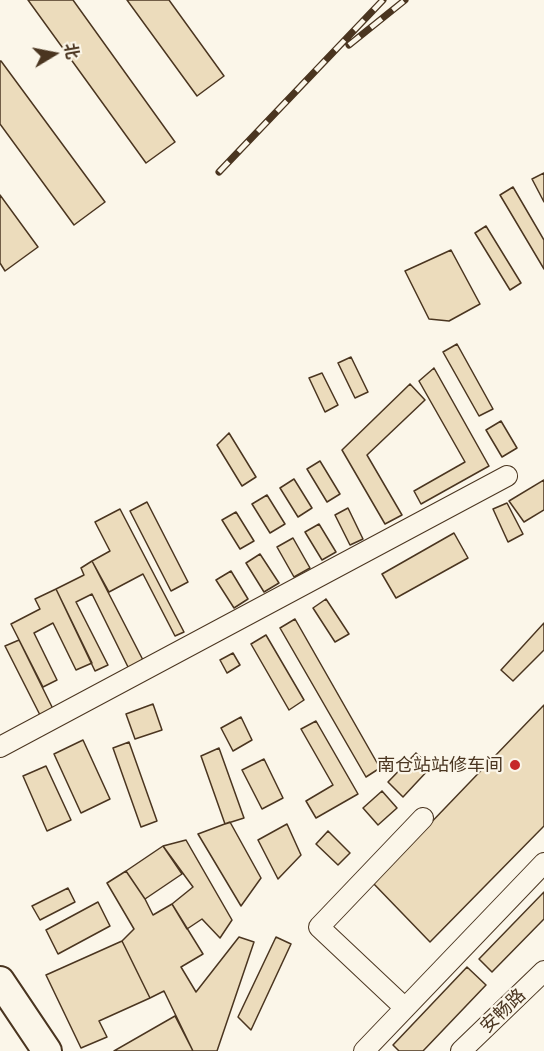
<!DOCTYPE html>
<meta charset="utf-8">
<style>
body{margin:0}
#map{position:relative;width:544px;height:1051px;overflow:hidden;background:#fbf6e9;font-family:"Asap Condensed","Noto Sans SC",sans-serif}
canvas{display:block}
.north{position:absolute;left:24px;top:24px;width:60px;height:60px;-webkit-text-stroke:4px #fbf6e9;paint-order:stroke;rotate:80deg;font-size:16px;font-weight:700;line-height:24px;text-align:center;color:#4a3520}
.north::after{content:'';display:block;margin:auto;width:21px;height:27px;background:#4a3520;clip-path:polygon(50% 0,100% 100%,50% 72%,0 100%)}
</style>
<div id="map">
<canvas width="544" height="1051"></canvas>
<div class="north">北</div>
</div>
<script>
const ctx = document.querySelector('canvas').getContext('2d');
ctx.lineJoin = 'round';
function paint(path, color) {
  ctx.fillStyle = color;
  ctx.fill(path, 'evenodd');
}
function poly(rows) {
  const path = new Path2D();
  for (const r of rows) {
    path.moveTo(r[0], r[1]);
    for (let i = 2; i < r.length; i += 2) path.lineTo(r[i], r[i + 1]);
  }
  return path;
}
function strokePath(path, color, width, dash) {
  ctx.strokeStyle = color;
  ctx.lineWidth = width;
  ctx.lineCap = dash ? 'butt' : 'round';
  ctx.setLineDash(dash || []);
  ctx.stroke(path);
}
function write(font, color, halo, rows, align = 'center') {
  ctx.font = font + ' "Asap Condensed","Noto Sans SC",sans-serif';
  ctx.lineWidth = 4.5;
  ctx.setLineDash([]);
  ctx.textBaseline = 'middle';
  ctx.strokeStyle = halo;
  ctx.fillStyle = color;
  for (const [text, x, y, turn = 0] of rows) {
    ctx.save();
    ctx.translate(x, y);
    ctx.rotate((+turn || 0) * Math.PI / 180);
    ctx.textAlign = isNaN(turn) ? turn : align;
    if (halo) ctx.strokeText(text, 0, 0);
    ctx.fillText(text, 0, 0);
    ctx.restore();
  }
}
const building = poly([
 [28,0,73,0,175,142,146,163,28,0],
 [127,0,169,0,224,76,197,96,127,0],
 [0,61,1,61,105,202,74,225,0,124,0,61],
 [544,173,544,202,532,179,544,173],
 [513,187,544,240,544,269,500,195,513,187],
 [0,195,38,247,5,271,0,263,0,195],
 [486,226,521,283,510,290,475,233,486,226],
 [451,250,480,304,449,321,429,319,405,271,451,250],
 [457,344,493,409,479,416,443,352,457,344],
 [351,357,368,392,355,398,338,363,351,357],
 [434,368,489,466,421,504,414,491,465,462,419,381,434,368],
 [322,373,338,405,325,412,309,378,322,373],
 [410,384,425,400,367,455,402,515,385,524,342,450,410,384],
 [501,421,517,448,502,457,486,430,501,421],
 [229,433,256,477,242,486,217,445,229,433],
 [320,461,340,494,327,502,307,469,320,461],
 [294,479,312,508,298,517,280,488,294,479],
 [544,480,544,510,524,522,509,501,544,480],
 [267,495,285,524,270,533,252,504,267,495],
 [147,502,188,582,171,591,130,511,147,502],
 [507,503,523,534,508,542,493,509,507,503],
 [348,508,363,539,350,545,335,515,348,508],
 [120,509,184,632,175,636,143,574,109,592,92,561,110,551,95,522,120,509],
 [236,512,254,541,240,549,222,520,236,512],
 [319,524,336,552,322,560,305,532,319,524],
 [454,533,468,558,396,598,382,574,454,533],
 [293,538,310,568,294,577,277,547,293,538],
 [260,554,279,583,264,592,246,563,260,554],
 [92,561,144,662,129,669,92,594,76,602,108,665,95,671,56,589,84,575,81,568,92,561],
 [231,571,248,599,234,608,216,580,231,571],
 [56,589,92,663,76,670,53,623,34,633,57,680,43,687,11,624,40,609,35,599,56,589],
 [326,599,349,634,335,642,313,608,326,599],
 [295,619,380,768,366,777,280,628,295,619],
 [544,623,544,650,513,681,501,670,544,623],
 [266,635,304,700,289,710,251,644,266,635],
 [19,640,54,711,41,717,5,646,19,640],
 [233,653,240,665,227,673,220,660,233,653],
 [153,704,162,730,135,739,126,714,153,704],
 [544,705,544,826,430,942,373,883,544,705],
 [241,717,252,740,233,751,221,728,241,717],
 [316,721,358,794,316,818,306,801,333,785,301,729,316,721],
 [83,740,110,799,81,813,54,754,83,740],
 [129,742,157,821,141,827,113,748,129,742],
 [219,748,244,818,225,824,201,756,219,748],
 [416,753,431,767,403,797,388,782,416,753],
 [264,759,283,798,262,809,242,770,264,759],
 [46,766,71,820,47,831,23,776,46,766],
 [382,791,397,808,378,825,363,808,382,791],
 [230,822,261,878,241,906,198,834,230,822],
 [287,824,301,855,278,879,258,840,287,824],
 [328,831,350,853,338,865,316,844,328,831],
 [186,840,232,920,220,938,202,919,187,929,172,904,193,887,163,846,186,840],
 [163,846,182,874,145,899,126,871,163,846],
 [126,871,145,899,153,915,172,904,203,954,181,967,196,992,239,937,254,942,217,1051,193,1051,164,991,150,998,122,941,134,929,107,883,126,871],
 [68,888,75,902,40,920,32,906,68,888],
 [544,892,544,919,492,972,479,959,544,892],
 [98,902,110,926,58,954,46,930,98,902],
 [276,937,291,944,251,1030,238,1017,276,937],
 [122,941,150,998,99,1021,107,1037,81,1048,46,975,122,941],
 [467,967,486,985,423,1051,399,1051,393,1045,467,967],
 [175,1016,193,1051,114,1051,175,1016]
]);
paint(building, '#ecdcbc');
strokePath(building, '#4a3520', 1.5);
const minor = poly([
 [0,747,507,476],
 [405,1008,319,927,423,818],
 [364,1051,544,863],
 [461,1051,544,971]
]);
const highway = poly([
 [0,981,47,1051]
]);
strokePath(minor, '#4a3520', 22);
strokePath(highway, '#4a3520', 32);
strokePath(minor, '#fbf6e9', 20);
strokePath(highway, '#fbf6e9', 28);
const rail = poly([
 [349,45,405,0],
 [219,172,383,0]
]);
strokePath(rail, '#4a3520', 7);
strokePath(rail, '#fbf6e9', 4.5, [14]);
for (const [x, y, r, color] of [
 [515,765,6,"#c62828"]
]) {
  const dot = new Path2D();
  dot.arc(x, y, r, 0, 2 * Math.PI);
  ctx.fillStyle = color;
  ctx.fill(dot);
  strokePath(dot, '#fbf6e9', 2);
}
write('18px', '#4a3520', '#fbf6e9', [
 ["南仓站站修车间",503,765]
], 'right');
write('18px', '#4a3520', '#fbf6e9', [
 ["安畅路",503,1011,-44]
]);
</script>
